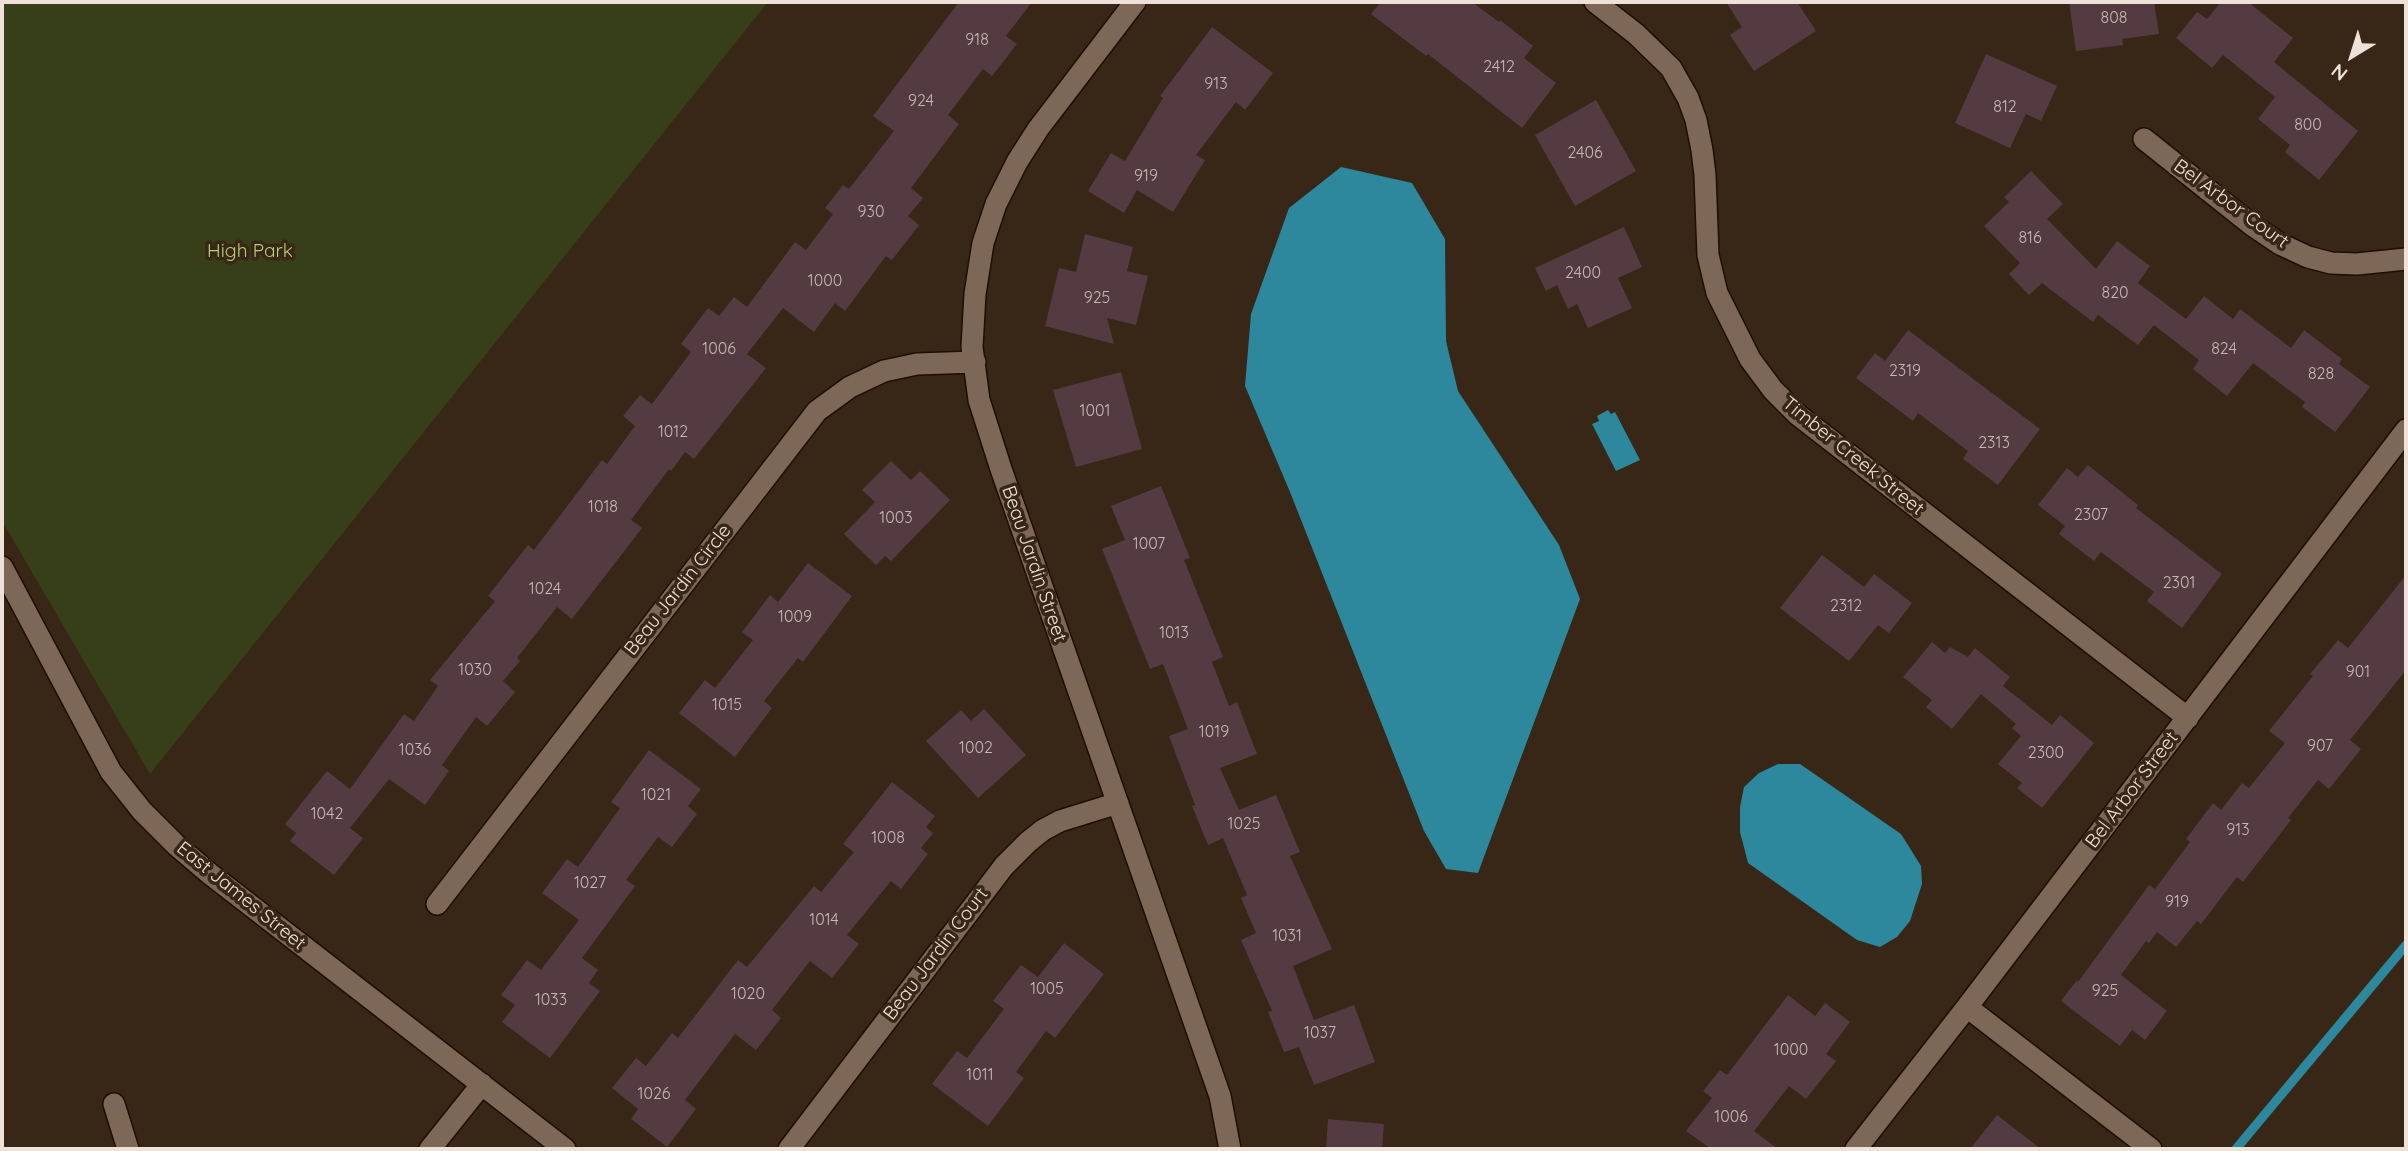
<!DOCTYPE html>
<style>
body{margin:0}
#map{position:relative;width:2408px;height:1151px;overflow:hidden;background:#382616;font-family:Quicksand,sans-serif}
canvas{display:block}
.frame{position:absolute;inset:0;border:4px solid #eee2d8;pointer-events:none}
.north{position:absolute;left:2317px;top:21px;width:70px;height:70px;-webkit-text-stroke:5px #382616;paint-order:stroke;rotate:218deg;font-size:19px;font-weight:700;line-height:28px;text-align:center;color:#eee2d8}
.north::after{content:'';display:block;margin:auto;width:24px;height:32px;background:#eee2d8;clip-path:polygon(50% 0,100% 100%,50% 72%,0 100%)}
</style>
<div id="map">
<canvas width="2408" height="1151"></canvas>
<div class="frame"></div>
<div class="north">N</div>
</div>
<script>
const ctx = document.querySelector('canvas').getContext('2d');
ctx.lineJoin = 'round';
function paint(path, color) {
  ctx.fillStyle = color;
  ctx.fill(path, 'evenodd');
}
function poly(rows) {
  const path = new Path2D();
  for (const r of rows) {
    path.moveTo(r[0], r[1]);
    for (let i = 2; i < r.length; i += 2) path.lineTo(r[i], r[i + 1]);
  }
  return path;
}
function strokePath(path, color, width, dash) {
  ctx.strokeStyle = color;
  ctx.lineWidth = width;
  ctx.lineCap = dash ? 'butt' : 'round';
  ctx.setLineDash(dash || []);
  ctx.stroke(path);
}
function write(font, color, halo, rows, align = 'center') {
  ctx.font = font + ' Quicksand,sans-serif';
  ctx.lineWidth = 7;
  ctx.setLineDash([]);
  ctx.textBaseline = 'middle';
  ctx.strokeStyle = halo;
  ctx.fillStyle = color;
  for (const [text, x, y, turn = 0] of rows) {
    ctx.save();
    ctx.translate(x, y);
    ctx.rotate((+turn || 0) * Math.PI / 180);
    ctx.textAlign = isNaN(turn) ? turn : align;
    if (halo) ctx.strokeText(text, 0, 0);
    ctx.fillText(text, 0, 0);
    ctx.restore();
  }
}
paint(poly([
 [2,2,768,2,150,774,2,521]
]), '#363f17');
paint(poly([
 [1341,167,1412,183,1445,239,1446,341,1458,391,1559,545,1580,599,1478,873,1446,869,1424,831,1290,492,1245,386,1251,314,1289,208],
 [1608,410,1611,414,1615,412,1640,460,1616,471,1592,424,1599,421,1597,416],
 [1778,764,1800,764,1901,834,1921,866,1922,884,1910,921,1897,937,1880,947,1857,940,1748,863,1740,832,1740,807,1744,787,1759,773]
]), '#2d889e');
strokePath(poly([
 [2236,1149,2406,945]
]), '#2d889e', 9);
paint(poly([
 [959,2,1032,2,1006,36,1017,44,992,76,983,69,948,115,959,124,911,188,923,198,908,216,919,225,892,260,886,256,845,311,835,303,814,332,783,308,747,354,766,368,694,459,685,452,671,471,669,469,631,520,642,528,572,619,557,607,517,658,520,661,503,681,515,692,487,726,476,717,442,765,449,771,425,805,389,779,350,828,363,838,334,875,290,841,296,833,285,824,327,771,350,789,404,714,414,721,438,686,430,680,495,601,488,596,528,545,534,550,602,460,607,464,635,426,623,416,640,395,652,404,691,352,681,344,708,308,719,316,734,297,747,307,795,242,806,250,833,214,825,208,843,185,849,189,894,131,873,116],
 [1381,2,1472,2,1499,22,1500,20,1533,46,1524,58,1556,83,1522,128,1428,54,1426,56,1371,14],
 [1726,2,1797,2,1816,31,1754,71,1730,35,1742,27],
 [2069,2,2154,2,2159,34,2122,39,2123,45,2076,51],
 [2221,2,2248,2,2293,38,2274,62,2358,131,2319,180,2285,152,2290,145,2258,119,2275,97,2223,55,2212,68,2176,38,2197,12,2207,19],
 [1212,27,1273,73,1245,110,1236,102,1196,155,1205,160,1173,212,1137,190,1124,213,1088,191,1111,153,1125,161,1163,98,1160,96],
 [1986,54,2057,86,2041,121,2026,114,2010,148,1955,123],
 [1596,100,1636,171,1575,206,1535,135],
 [2031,171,2063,204,2047,219,2096,269,2117,241,2150,266,2138,283,2186,319,2204,296,2233,319,2240,309,2291,348,2304,330,2342,359,2339,364,2370,387,2335,432,2302,407,2305,402,2253,363,2227,396,2193,369,2199,360,2154,325,2138,345,2098,315,2093,322,2042,283,2029,295,2009,274,2020,263,1984,226,2009,202,2004,197],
 [1624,227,1642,267,1618,278,1632,308,1588,328,1577,304,1568,309,1557,285,1546,291,1535,268],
 [1085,234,1133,247,1127,271,1148,276,1136,325,1107,318,1114,344,1045,326,1059,268,1076,272],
 [1908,330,2040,429,1998,485,1963,459,1968,451,1918,413,1913,421,1856,378,1875,353,1885,361],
 [1121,372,1142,449,1076,467,1053,390],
 [891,461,911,480,920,471,950,500,891,561,885,556,876,565,844,534,875,502,862,490],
 [2088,465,2138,505,2136,508,2222,574,2182,628,2147,601,2154,592,2101,552,2094,561,2059,534,2065,526,2038,505,2067,468,2078,477],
 [1161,486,1190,558,1184,560,1223,657,1212,662,1229,706,1237,702,1257,754,1220,768,1239,810,1276,795,1300,852,1290,856,1332,949,1293,966,1314,1020,1354,1005,1375,1062,1314,1085,1299,1047,1284,1052,1268,1012,1272,1011,1241,940,1256,933,1241,898,1247,895,1223,838,1208,845,1192,806,1195,805,1169,736,1188,729,1163,664,1150,669,1102,549,1125,540,1111,506],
 [1822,555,1864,587,1874,574,1912,603,1889,633,1878,625,1849,661,1780,608],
 [808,563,852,596,803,662,798,658,764,701,772,708,735,757,679,713,705,680,715,688,753,640,742,632,770,595,778,602],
 [2406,575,2406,670,2350,740,2361,749,2329,789,2318,780,2288,818,2291,820,2243,882,2237,877,2201,924,2197,921,2176,947,2157,932,2149,943,2146,941,2121,975,2167,1011,2145,1040,2132,1030,2120,1046,2061,1001,2077,980,2078,982,2149,885,2155,889,2190,842,2186,839,2213,803,2221,810,2242,783,2249,788,2285,743,2269,731,2313,676,2310,674,2325,656,2338,640,2348,648],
 [1932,642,1945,653,1950,647,1968,657,1975,648,2010,677,2003,686,2052,725,2060,715,2094,743,2042,808,2017,788,2022,783,1998,764,2021,736,2012,728,2016,724,1981,694,1952,729,1926,707,1932,700,1903,677],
 [984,709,1026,755,978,798,926,741,961,710,971,721],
 [649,750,701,789,688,806,697,814,672,847,658,837,626,880,635,886,582,958,598,970,589,983,600,991,550,1058,502,1022,515,1005,501,995,527,960,541,970,579,920,542,893,567,859,578,867,620,808,611,802],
 [892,782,935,816,926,827,933,833,921,848,928,854,901,889,891,881,847,935,859,944,832,978,810,961,772,1010,781,1018,756,1050,735,1034,685,1100,696,1109,667,1147,631,1119,638,1109,612,1088,636,1058,646,1066,672,1033,678,1038,738,960,747,967,814,886,821,892,854,852,843,844],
 [1064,943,1104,974,1055,1038,1046,1031,1016,1072,1024,1078,988,1126,932,1084,957,1051,967,1058,1004,1009,993,1001,1021,965,1038,977],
 [1788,995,1815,1016,1825,1003,1850,1022,1826,1054,1836,1061,1806,1099,1789,1086,1754,1131,1778,1149,1711,1149,1686,1131,1712,1098,1703,1091,1720,1070,1727,1075],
 [1997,1115,2041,1149,1970,1149],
 [1328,1119,1384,1124,1382,1149,1326,1149]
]), '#543b42');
const minor = poly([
 [1135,2,1038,129,1017,162,996,204,983,243,975,294,972,347,979,400,1001,469,1220,1096,1230,1149],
 [1595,2,1636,34,1671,68,1688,98,1696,120,1702,150,1705,175,1708,255,1717,293,1750,359,1773,390,1798,415,2188,718],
 [2144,139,2252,225,2280,244,2308,257,2331,263,2357,264,2406,259],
 [2,567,111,772,142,811,176,845,210,874,565,1149],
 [437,904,817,411,850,387,884,371,917,364,975,362],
 [1967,1007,2151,1149],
 [114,1104,128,1149],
 [430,1149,482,1084],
 [789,1149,1004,866,1028,842,1043,830,1060,821,1118,803],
 [1856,1149,1967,1007,2406,430]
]);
strokePath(minor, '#1f0e02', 24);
strokePath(minor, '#7d6857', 21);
write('16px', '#c8b8b2', null, [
 ["808",2114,18],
 ["918",977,40],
 ["2412",1499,67],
 ["913",1216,84],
 ["924",921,101],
 ["812",2005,107],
 ["800",2308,125],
 ["2406",1585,153],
 ["919",1146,176],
 ["930",871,212],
 ["816",2030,238],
 ["2400",1583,273],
 ["1000",825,281],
 ["820",2115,293],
 ["925",1097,298],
 ["1006",719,349],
 ["824",2224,349],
 ["2319",1905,371],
 ["828",2321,374],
 ["1001",1095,411],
 ["1012",673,432],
 ["2313",1994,443],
 ["1018",603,507],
 ["2307",2091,515],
 ["1003",896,518],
 ["1007",1149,544],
 ["2301",2179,583],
 ["1024",545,589],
 ["2312",1846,606],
 ["1009",795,617],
 ["1013",1174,633],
 ["1030",475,670],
 ["901",2358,672],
 ["1015",727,705],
 ["1019",1214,732],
 ["907",2320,746],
 ["1002",976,748],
 ["1036",415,750],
 ["2300",2046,753],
 ["1021",656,795],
 ["1042",327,814],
 ["1025",1244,824],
 ["913",2238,830],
 ["1008",888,838],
 ["1027",590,883],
 ["919",2177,902],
 ["1014",824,920],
 ["1031",1287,936],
 ["1005",1047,989],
 ["925",2105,991],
 ["1020",748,994],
 ["1033",551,1000],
 ["1037",1320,1033],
 ["1000",1791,1050],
 ["1011",980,1075],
 ["1026",654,1094],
 ["1006",1731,1117]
]);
write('19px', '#eee2d8', '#382616', [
 ["Bel Arbor Court",2231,204,36],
 ["Timber Creek Street",1853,456,39],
 ["Beau Jardin Street",1034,564,71],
 ["Beau Jardin Circle",678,590,-52],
 ["Bel Arbor Street",2132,790,-53],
 ["East James Street",241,896,39],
 ["Beau Jardin Court",936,954,-53]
]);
write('19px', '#b8cf74', '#382616', [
 ["High Park",250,251]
]);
</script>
